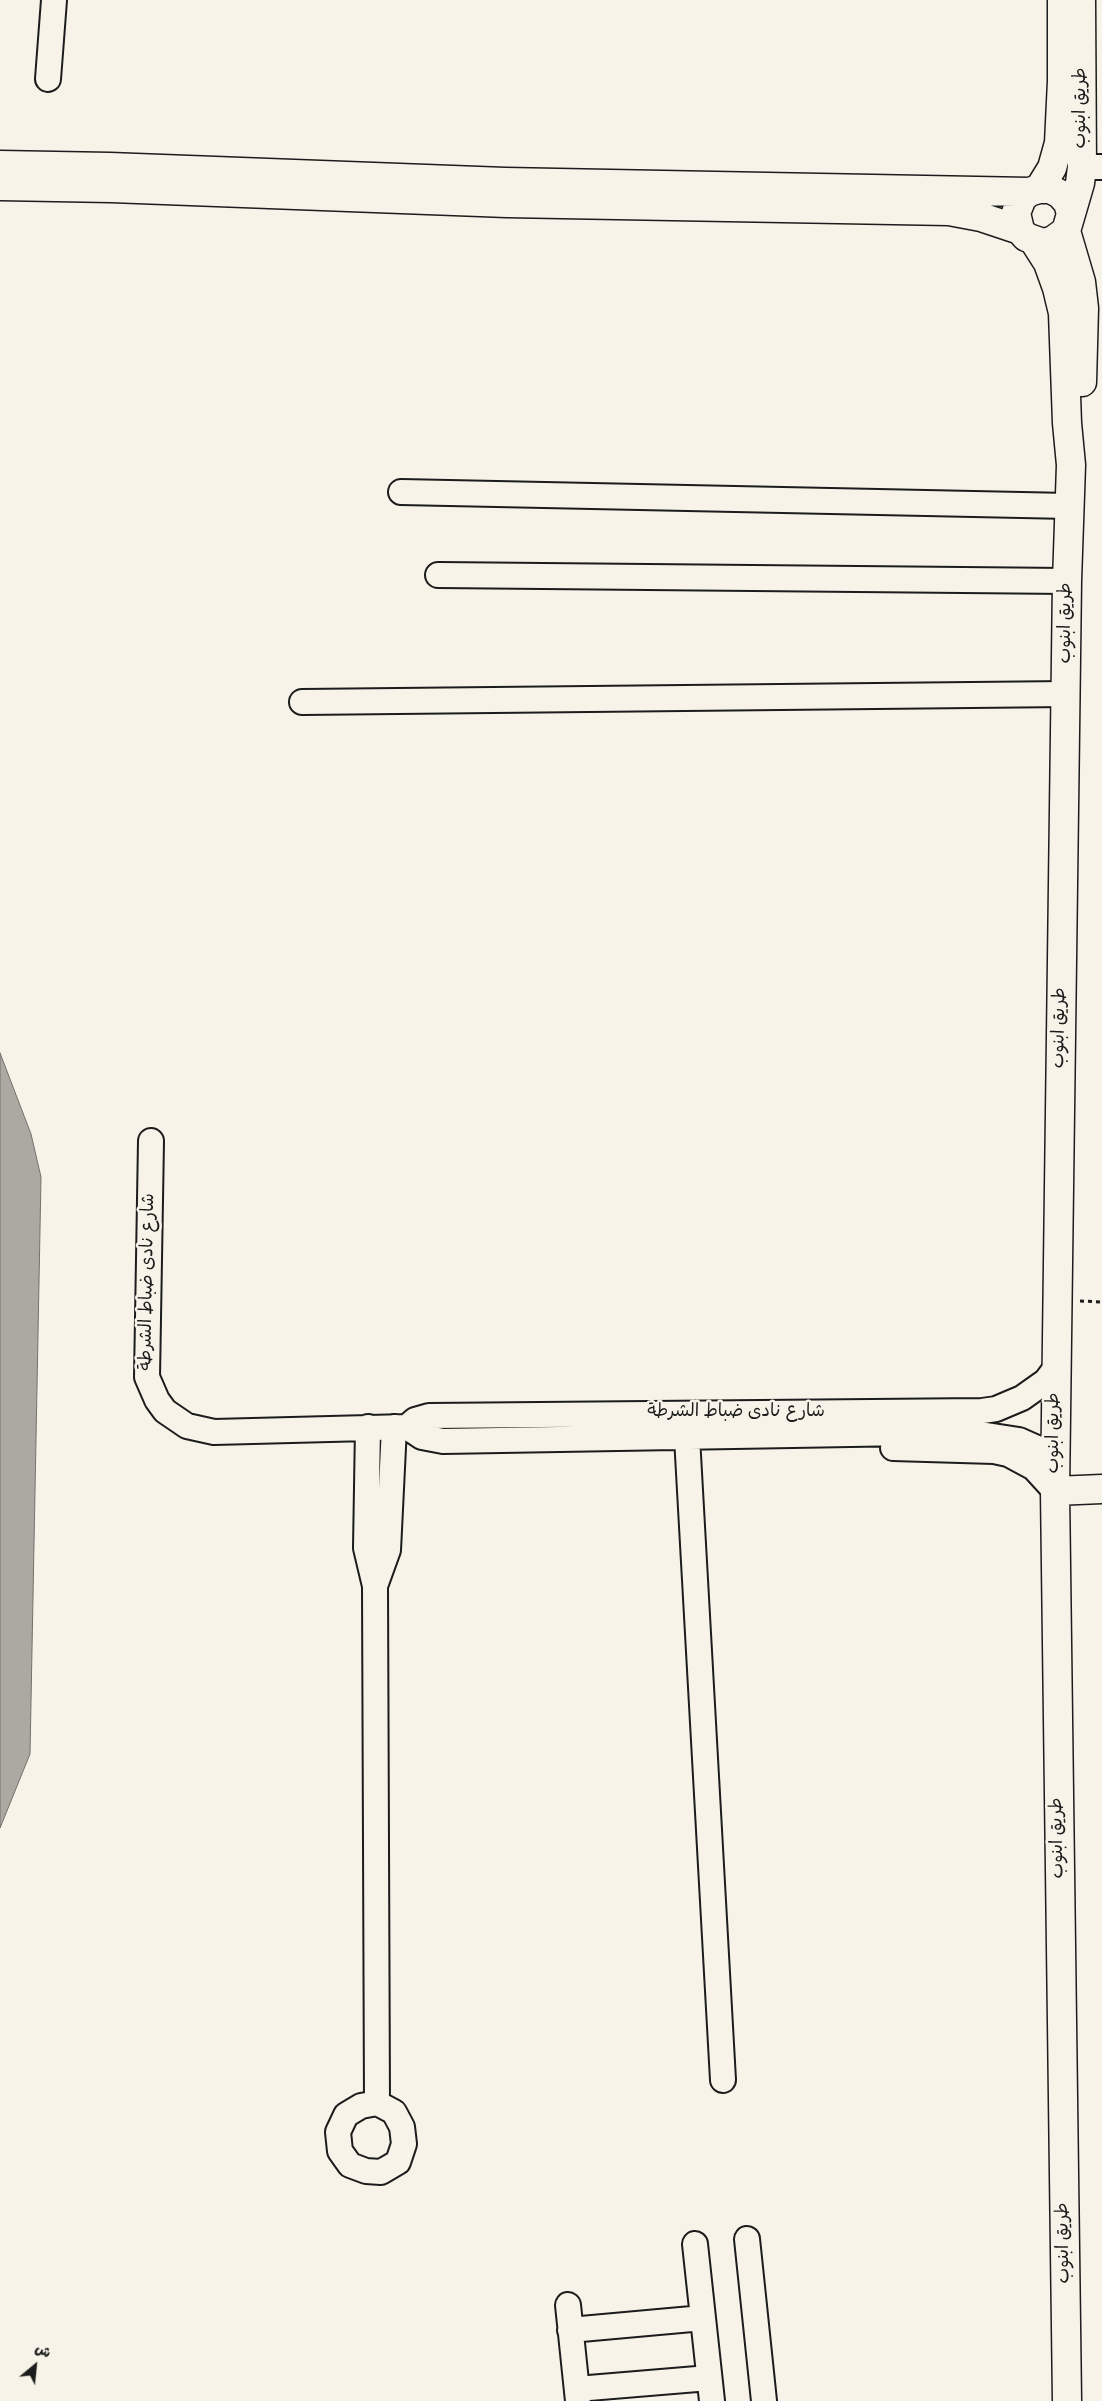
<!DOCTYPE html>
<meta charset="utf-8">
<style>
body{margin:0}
#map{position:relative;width:1102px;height:2401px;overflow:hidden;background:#f7f3e8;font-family:"Gochi Hand","Playpen Sans Arabic",sans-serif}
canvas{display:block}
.north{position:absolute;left:10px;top:2341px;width:50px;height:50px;-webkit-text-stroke:4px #f7f3e8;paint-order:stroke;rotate:28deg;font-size:14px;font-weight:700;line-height:20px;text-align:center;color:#1c1c1c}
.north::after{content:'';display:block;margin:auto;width:18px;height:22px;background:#1c1c1c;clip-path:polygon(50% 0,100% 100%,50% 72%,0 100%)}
</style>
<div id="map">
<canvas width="1102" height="2401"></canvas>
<div class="north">ش</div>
</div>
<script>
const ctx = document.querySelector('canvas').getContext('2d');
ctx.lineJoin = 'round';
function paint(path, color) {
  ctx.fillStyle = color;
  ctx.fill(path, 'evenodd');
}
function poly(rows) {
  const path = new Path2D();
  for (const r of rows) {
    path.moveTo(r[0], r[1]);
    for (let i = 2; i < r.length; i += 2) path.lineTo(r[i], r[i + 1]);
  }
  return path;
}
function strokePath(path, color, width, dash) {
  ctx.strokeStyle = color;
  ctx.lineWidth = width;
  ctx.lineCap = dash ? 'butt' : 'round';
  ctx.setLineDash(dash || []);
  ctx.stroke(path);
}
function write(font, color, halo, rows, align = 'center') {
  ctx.font = font + ' "Gochi Hand","Playpen Sans Arabic",sans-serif';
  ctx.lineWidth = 5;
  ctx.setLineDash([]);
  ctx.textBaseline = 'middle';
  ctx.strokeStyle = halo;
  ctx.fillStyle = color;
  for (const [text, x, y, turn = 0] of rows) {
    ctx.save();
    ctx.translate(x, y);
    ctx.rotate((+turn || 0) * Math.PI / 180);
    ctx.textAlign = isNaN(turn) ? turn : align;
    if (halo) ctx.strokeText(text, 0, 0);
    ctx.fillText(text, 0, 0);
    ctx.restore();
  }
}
const water = poly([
 [0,1053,31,1134,41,1177,30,1754,0,1828,0,1053]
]);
paint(water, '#aca9a2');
strokePath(water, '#72716c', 1);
const minor = poly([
 [48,79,54,0],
 [1082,167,1102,167],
 [401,492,1069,506],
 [438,575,1067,581],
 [302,702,1067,694],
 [151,1141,147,1377,157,1400,165,1411,187,1426,214,1432,407,1427],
 [368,1427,366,1548,375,1586,377,2103],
 [687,1437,723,2080],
 [893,1448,994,1451,1008,1454,1034,1468,1055,1491],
 [1055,1456,1019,1440,967,1432,443,1441,422,1437,407,1427,415,1420,429,1416,982,1411,996,1409,1022,1398,1046,1381,1055,1369],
 [375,1586,388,1550,394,1427],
 [377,2103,394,2112,402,2127,404,2144,398,2162,381,2172,366,2171,350,2165,340,2151,338,2132,346,2115,361,2106,377,2103],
 [747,2239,764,2401],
 [695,2244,712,2401],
 [568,2305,578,2401],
 [570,2330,703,2318],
 [577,2389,709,2378]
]);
const major = poly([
 [0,165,110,167,505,182,1029,192],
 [0,186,111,188,507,203,949,211,981,217,1020,230,1026,237,1043,243,1052,241,1066,231,1071,214,1068,203,1060,194,1050,189,1039,189,1029,192,1022,198,1016,213,1020,230],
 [1039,189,1052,168,1059,143,1062,81,1062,0],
 [1071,214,1080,183,1082,167,1081,0],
 [1066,231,1081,282,1084,308,1082,382],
 [1034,241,1048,263,1057,288,1063,313,1067,423,1071,465,1067,581,1055,1491,1067,2401],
 [1055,1491,1102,1489]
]);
strokePath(minor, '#1c1c1c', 28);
strokePath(major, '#1c1c1c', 31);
strokePath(poly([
 [1080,1301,1102,1302]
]), '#1c1c1c', 3, [4, 4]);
strokePath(minor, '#f7f3e8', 24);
strokePath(major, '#f7f3e8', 28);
write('18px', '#1c1c1c', '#f7f3e8', [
 ["طريق ابنوب",1082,108,-90],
 ["طريق ابنوب",1067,623,-90],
 ["طريق ابنوب",1061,1028,-89],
 ["شارع نادى ضباط الشرطة",149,1282,-89],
 ["شارع نادى ضباط الشرطة",736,1413],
 ["طريق ابنوب",1055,1433,-90],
 ["طريق ابنوب",1059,1838,-91],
 ["طريق ابنوب",1065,2243,-91]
]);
</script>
